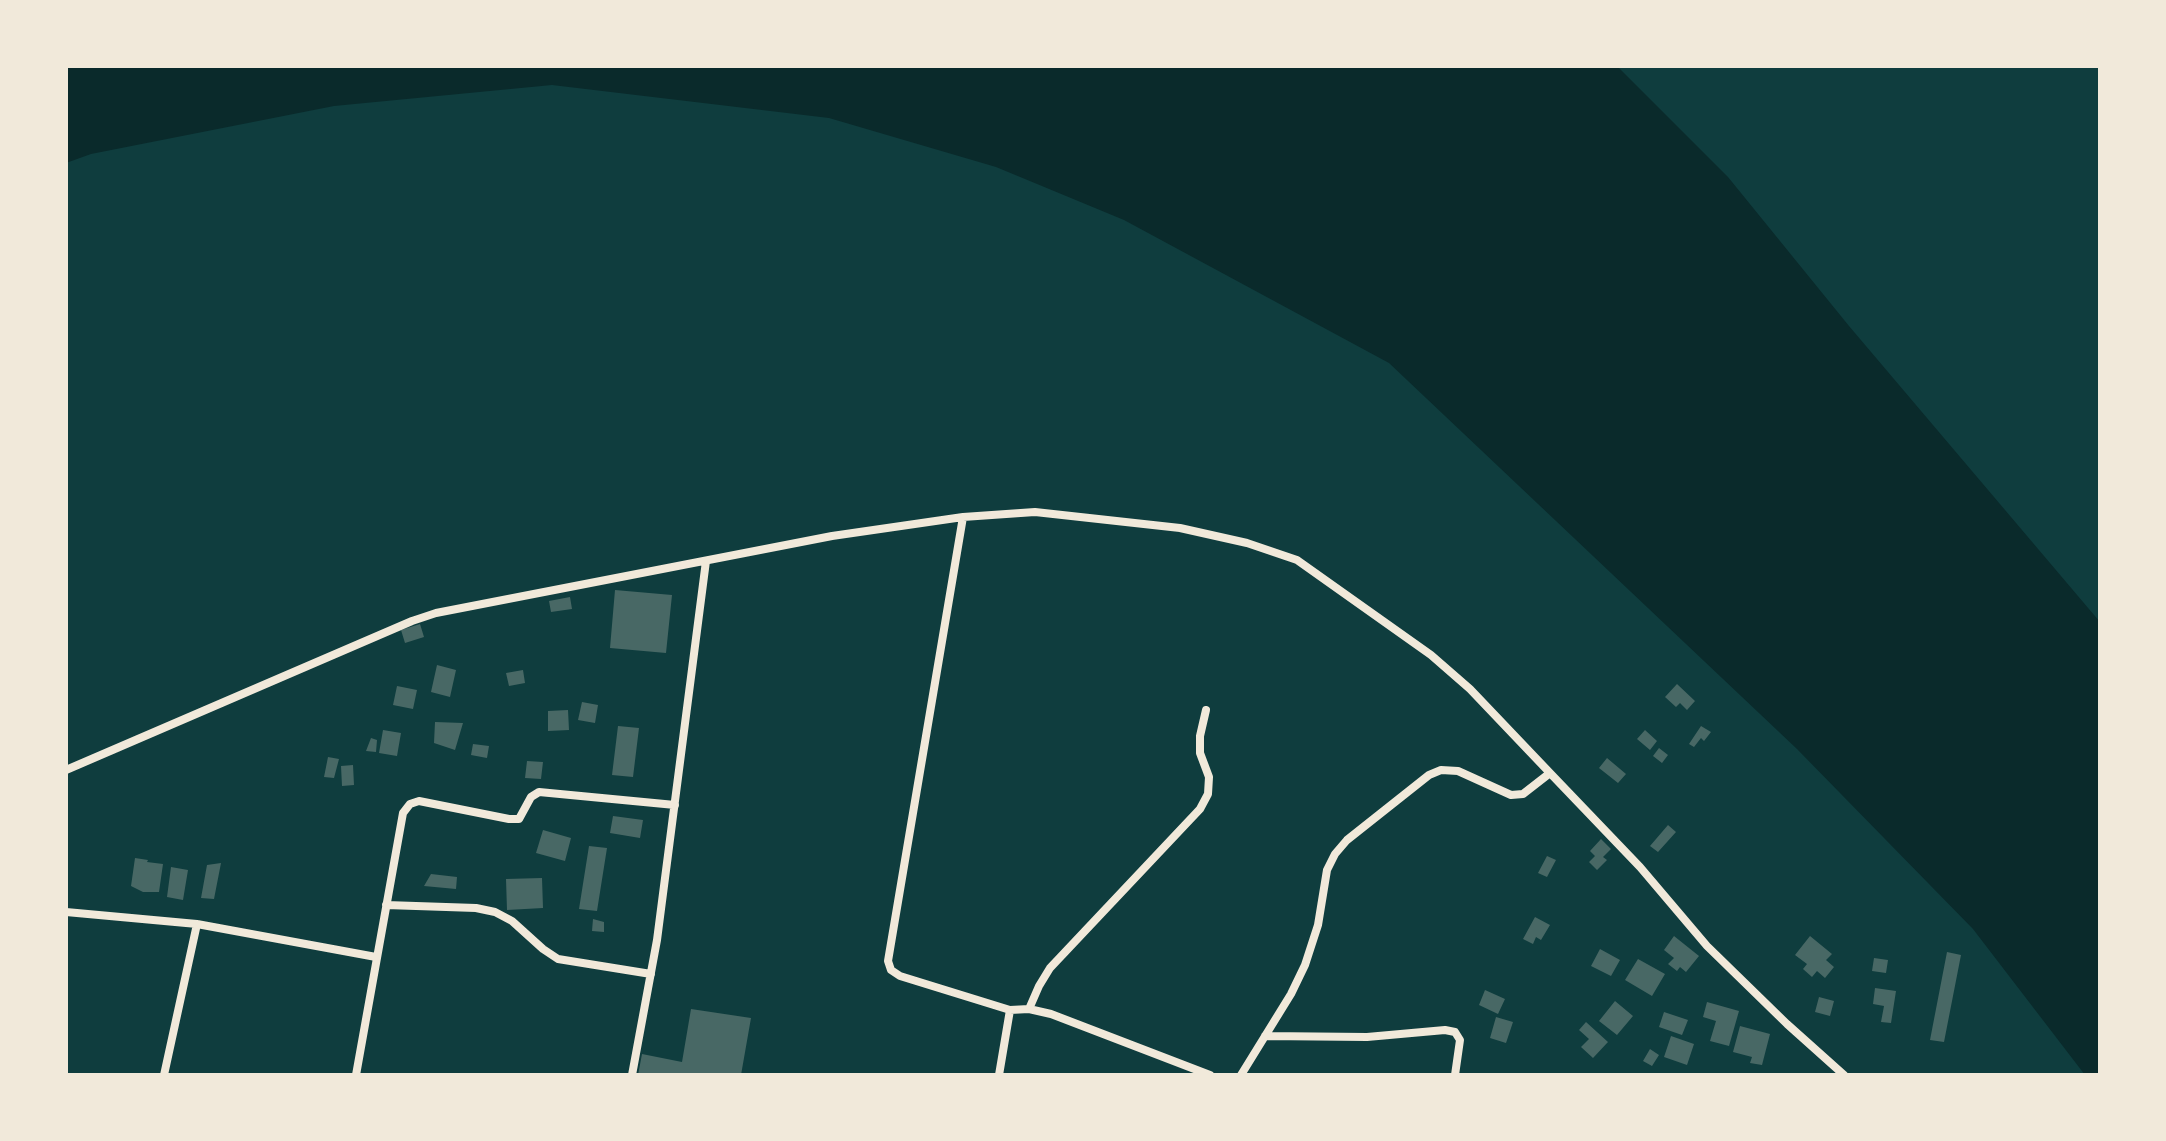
<!DOCTYPE html>
<style>
body{margin:0}
#map{position:relative;width:2166px;height:1141px;overflow:hidden;background:#0f3d3e;font-family:Figtree,sans-serif}
canvas{display:block}
.frame{position:absolute;inset:0;border:68px solid #f1e9da;pointer-events:none}
</style>
<div id="map">
<canvas width="2166" height="1141"></canvas>
<div class="frame"></div>
</div>
<script>
const ctx = document.querySelector('canvas').getContext('2d');
ctx.lineJoin = 'round';
function paint(path, color) {
  ctx.fillStyle = color;
  ctx.fill(path, 'evenodd');
}
function poly(rows) {
  const path = new Path2D();
  for (const r of rows) {
    path.moveTo(r[0], r[1]);
    for (let i = 2; i < r.length; i += 2) path.lineTo(r[i], r[i + 1]);
  }
  return path;
}
function strokePath(path, color, width, dash) {
  ctx.strokeStyle = color;
  ctx.lineWidth = width;
  ctx.lineCap = dash ? 'butt' : 'round';
  ctx.setLineDash(dash || []);
  ctx.stroke(path);
}
paint(poly([
 [66,66,1617,66,1728,177,1849,326,2100,622,2100,1075,2085,1075,1973,929,1797,749,1389,363,1124,220,996,167,829,118,552,85,334,106,91,154,66,163]
]), '#0a2a2b');
paint(poly([
 [615,590,672,595,666,653,610,648],
 [570,597,572,609,551,612,549,601],
 [420,624,424,637,405,643,401,630],
 [437,665,456,670,450,697,431,692],
 [523,670,525,683,509,686,506,673],
 [1677,684,1695,701,1687,710,1680,703,1676,707,1665,697],
 [397,686,417,690,413,709,393,705],
 [582,702,598,705,595,723,578,720],
 [568,710,569,730,548,731,548,711],
 [435,722,463,723,455,750,434,743],
 [618,726,639,728,633,777,612,775],
 [1701,726,1711,732,1704,741,1701,738,1694,747,1689,744],
 [383,730,401,733,397,756,379,753],
 [1645,730,1657,741,1650,750,1637,739],
 [371,738,377,740,376,752,366,751],
 [473,744,489,746,487,758,471,755],
 [1659,748,1668,755,1662,763,1653,756],
 [328,757,339,759,334,778,324,777],
 [1607,758,1626,774,1618,783,1599,768],
 [527,761,543,762,541,779,525,778],
 [353,765,354,785,342,786,341,766],
 [613,816,643,820,640,838,610,833],
 [1668,825,1676,832,1658,852,1650,846],
 [543,830,571,838,565,861,536,853],
 [1601,839,1611,849,1603,857,1607,860,1597,870,1589,862,1595,856,1590,851],
 [589,846,607,848,597,911,579,909],
 [1547,856,1556,860,1547,877,1538,873],
 [135,858,148,860,147,862,163,864,159,892,143,892,131,886],
 [221,863,214,899,201,898,207,865],
 [171,867,188,870,183,900,167,897],
 [431,874,457,877,456,889,424,886],
 [542,878,543,908,507,910,506,879],
 [1535,917,1550,925,1541,940,1536,937,1533,944,1523,939],
 [593,919,604,922,604,932,592,931],
 [1674,936,1699,956,1686,972,1680,967,1677,971,1668,964,1674,958,1664,950],
 [1810,936,1832,954,1826,960,1834,967,1825,978,1817,971,1812,977,1803,969,1807,964,1795,955],
 [1600,949,1620,960,1611,976,1591,966],
 [1947,952,1961,955,1944,1042,1930,1040],
 [1874,958,1888,960,1886,973,1872,971],
 [1638,959,1665,974,1652,996,1625,980],
 [1875,988,1896,991,1891,1023,1881,1022,1884,1006,1873,1004],
 [1485,990,1505,999,1498,1014,1479,1005],
 [1819,997,1834,1001,1830,1016,1815,1012],
 [1615,1001,1633,1016,1617,1035,1599,1021],
 [1707,1002,1739,1011,1729,1046,1710,1041,1716,1021,1703,1017],
 [691,1009,751,1018,741,1075,638,1075,642,1054,682,1062],
 [1664,1012,1688,1020,1682,1035,1659,1027],
 [1496,1017,1513,1022,1506,1043,1490,1038],
 [1586,1022,1608,1042,1593,1058,1581,1047,1589,1039,1579,1030],
 [1740,1026,1770,1034,1762,1065,1750,1063,1752,1057,1733,1052],
 [1671,1036,1694,1044,1687,1065,1664,1057],
 [1650,1049,1659,1055,1652,1066,1643,1061]
]), '#486865');
strokePath(poly([
 [963,517,888,961,891,970,900,976,1010,1010,1029,1009,1051,1014,1210,1075],
 [66,770,412,621,436,613,832,536,963,517,1035,512,1180,528,1247,543,1297,560,1431,655,1470,689,1550,773,1640,867,1707,946,1787,1024,1844,1075],
 [386,905,476,908,495,912,512,921,543,949,558,959,651,974],
 [66,912,197,924,376,957],
 [1029,1009,1039,986,1050,968,1200,809,1208,794,1209,777,1200,753,1200,736,1206,710],
 [1265,1036,1367,1037,1445,1030,1455,1032,1460,1040,1455,1075],
 [164,1075,197,924],
 [356,1075,403,813,410,804,419,801,509,819,519,819,531,797,539,792,675,805],
 [632,1075,657,940,706,561],
 [999,1075,1010,1010],
 [1241,1075,1291,994,1305,965,1318,925,1327,870,1335,854,1347,840,1429,775,1441,770,1458,771,1511,795,1523,794,1550,773]
]), '#f1e9da', 8);
</script>
